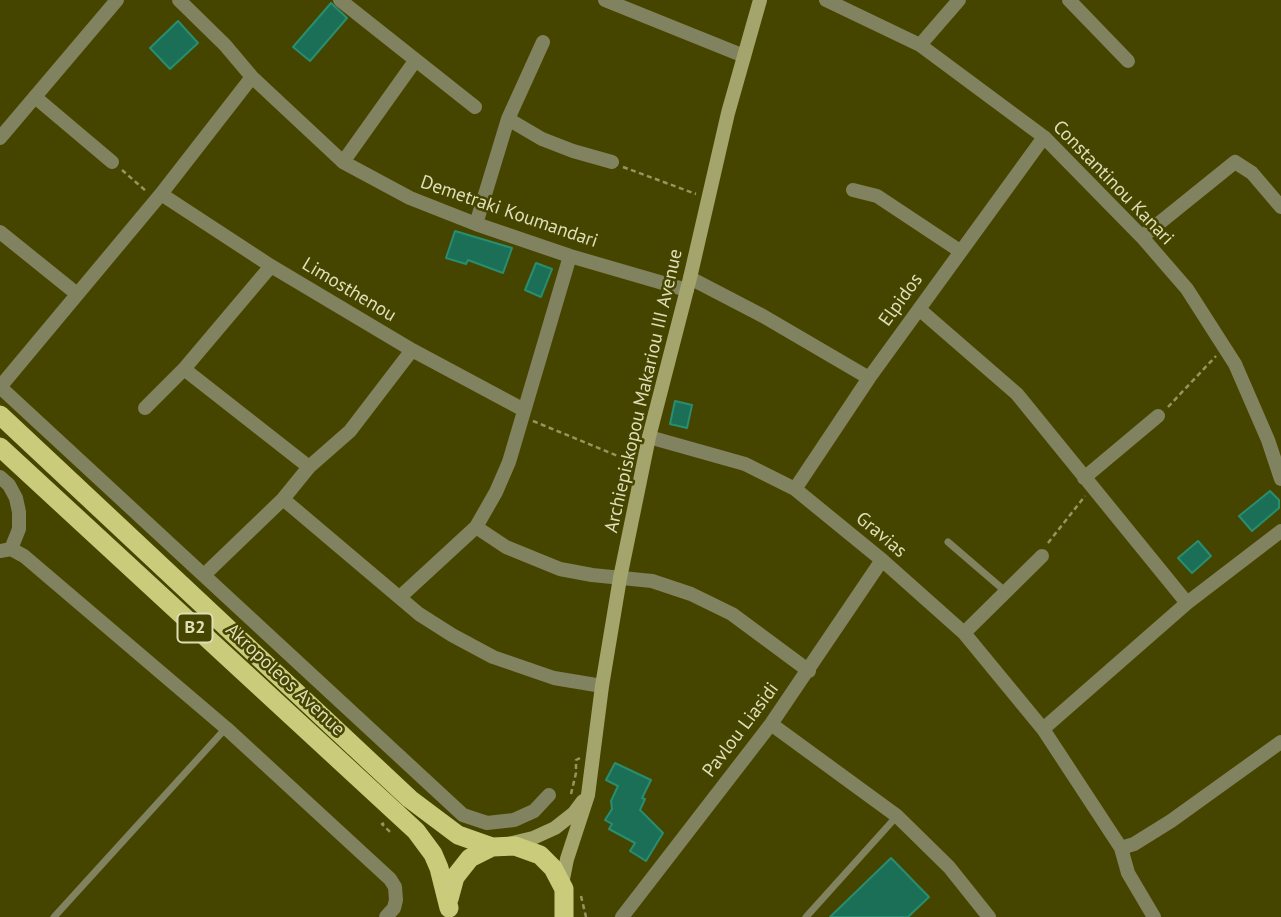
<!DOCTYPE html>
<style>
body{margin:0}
canvas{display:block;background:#464500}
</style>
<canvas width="1281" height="917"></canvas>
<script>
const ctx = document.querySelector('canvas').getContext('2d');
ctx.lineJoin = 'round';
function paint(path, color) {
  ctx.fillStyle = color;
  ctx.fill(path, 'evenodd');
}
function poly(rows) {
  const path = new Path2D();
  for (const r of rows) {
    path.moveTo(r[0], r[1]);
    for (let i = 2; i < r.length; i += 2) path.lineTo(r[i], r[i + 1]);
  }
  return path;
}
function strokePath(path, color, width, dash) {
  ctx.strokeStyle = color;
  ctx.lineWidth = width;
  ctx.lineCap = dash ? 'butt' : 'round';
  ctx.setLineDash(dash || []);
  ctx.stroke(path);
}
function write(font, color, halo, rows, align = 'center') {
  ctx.font = font + ' "PT Sans",sans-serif';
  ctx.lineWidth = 5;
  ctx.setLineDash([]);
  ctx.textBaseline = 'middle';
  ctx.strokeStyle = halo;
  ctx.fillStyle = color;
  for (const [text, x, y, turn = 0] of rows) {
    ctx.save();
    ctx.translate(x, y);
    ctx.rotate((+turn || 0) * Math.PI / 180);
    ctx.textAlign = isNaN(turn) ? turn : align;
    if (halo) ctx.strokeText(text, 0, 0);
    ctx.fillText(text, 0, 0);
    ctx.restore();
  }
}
const building = poly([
 [331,3,347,18,310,61,293,47,331,3],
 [178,21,198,43,170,69,150,48,178,21],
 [455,231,512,248,503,273,468,260,466,264,446,258,455,231],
 [536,263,552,269,541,297,525,290,536,263],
 [675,401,692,405,687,428,670,424,675,401],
 [1270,491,1279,500,1279,508,1252,531,1239,516,1270,491],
 [1198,541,1211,556,1192,573,1178,558,1198,541],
 [615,763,651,780,642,798,645,799,640,810,663,833,646,861,630,851,635,843,609,829,612,824,605,820,612,809,611,801,618,786,606,780,615,763],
 [891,858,929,897,908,917,830,917,891,858]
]);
paint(building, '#1a6f56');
strokePath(building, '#298d6f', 2);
strokePath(poly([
 [623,167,696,194],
 [122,170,146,191],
 [1168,407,1216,356],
 [533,421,630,461],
 [1048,543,1085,496],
 [571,794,576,773,576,760,580,758],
 [384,823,382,824,391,833],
 [581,896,586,917]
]), '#959560', 2.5, [5, 3.5]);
strokePath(poly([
 [948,542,1005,591],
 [54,917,226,728],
 [806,917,897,816]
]), '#81825f', 7);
strokePath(poly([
 [179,0,225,45,252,77,343,162,410,198,476,224,570,256,687,290],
 [340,0,475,107],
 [605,0,744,56],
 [826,0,920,45,1044,137,1142,237,1187,289,1235,364,1268,440,1281,479],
 [1069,0,1128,61],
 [920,45,959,0],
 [35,97,112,162],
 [508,119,542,139,573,151,612,162],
 [343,162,415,61],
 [853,190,877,196,960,251],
 [161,194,271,266,412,350,524,410],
 [476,224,508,119,543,42],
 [0,232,77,294],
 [1142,237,1235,162,1252,173,1281,207],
 [690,278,763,316,869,378],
 [919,309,1017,394,1187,603],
 [184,369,309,467],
 [0,387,463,815,487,823,514,820,534,811,549,795],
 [0,387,161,194,252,77],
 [145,408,184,369,271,266],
 [649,437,745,464,795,489,882,560,964,633,1043,729,1121,848,1128,873,1154,917],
 [0,477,9,485,16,498,19,512,19,529,11,549],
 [1084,478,1158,416],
 [795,489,869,378,1044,137],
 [283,499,419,614,452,635,493,657,554,678,602,686],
 [476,527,506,547,560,569,592,575,652,581,691,594,732,614,809,671],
 [0,551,11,549,24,556,226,728,390,879,395,887,396,900,394,908,386,917],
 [204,575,283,499,309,467,350,431,412,350],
 [400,597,476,527,496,492,509,462,570,256],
 [964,633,1042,556],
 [771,724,897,816,949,867,989,917],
 [1043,729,1187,603,1281,531],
 [1121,848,1134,844,1171,821,1281,742],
 [622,917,771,724,882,560]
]), '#81825f', 14);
strokePath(poly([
 [0,138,117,0]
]), '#81825f', 14);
strokePath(poly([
 [508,844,533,838,555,828,574,813,583,801],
 [562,884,567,859,588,795,602,686,620,578,649,437,690,278,728,113,760,0]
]), '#a4a56d', 14);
strokePath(poly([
 [0,415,410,799,458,835,492,847],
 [0,447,416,831,433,854,439,868,449,908],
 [449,899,455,877,470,858,492,847,515,846,540,855,553,868,564,889,564,917]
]), '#cbcb7c', 19);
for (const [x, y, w] of [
 [195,628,35]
]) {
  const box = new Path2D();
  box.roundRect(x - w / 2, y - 14.5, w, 29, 5);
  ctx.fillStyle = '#464500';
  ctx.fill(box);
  strokePath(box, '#dedfb9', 2);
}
write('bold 18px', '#dedfb9', null, [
 ["B2",195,628]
]);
write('19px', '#dedfb9', '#464500', [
 ["Constantinou Kanari",1113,183,46],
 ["Demetraki Koumandari",509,212,19],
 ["Limosthenou",349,290,31],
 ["Elpidos",901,300,-54],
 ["Archiepiskopou Makariou III Avenue",644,391,-77],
 ["Gravias",881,535,40],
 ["Akropoleos Avenue",285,680,43],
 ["Pavlou Liasidi",741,730,-53]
]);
</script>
